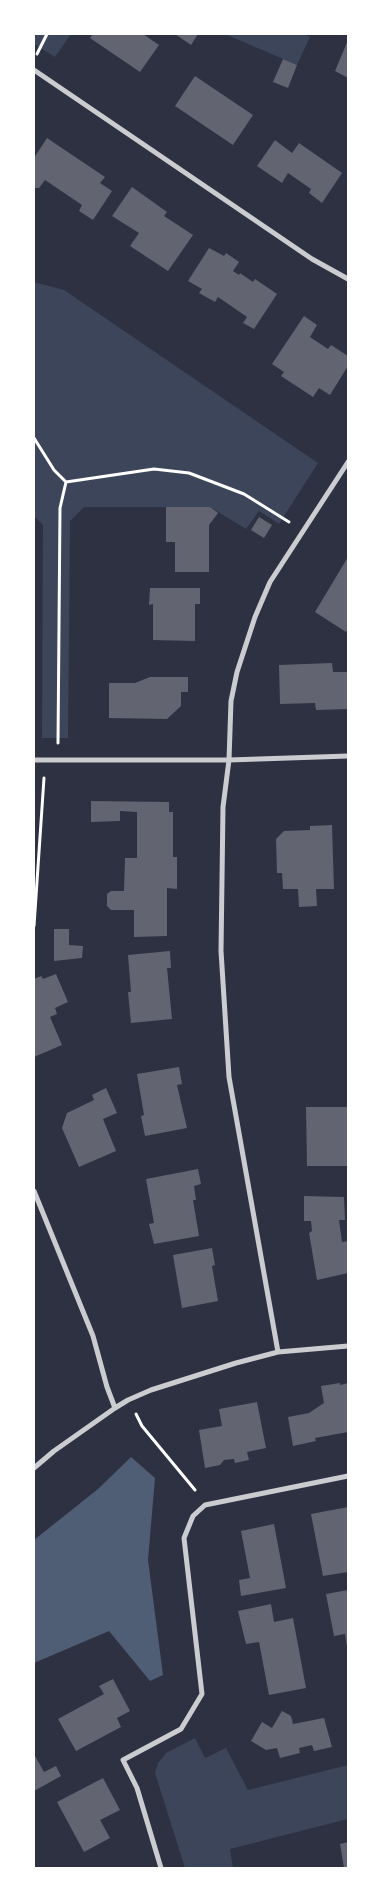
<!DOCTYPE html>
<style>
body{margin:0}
#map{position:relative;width:382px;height:1902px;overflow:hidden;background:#2d3142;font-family:"Space Grotesk",sans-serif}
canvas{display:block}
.frame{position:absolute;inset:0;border:35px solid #fff;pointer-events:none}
</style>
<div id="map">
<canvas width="382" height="1902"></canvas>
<div class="frame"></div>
</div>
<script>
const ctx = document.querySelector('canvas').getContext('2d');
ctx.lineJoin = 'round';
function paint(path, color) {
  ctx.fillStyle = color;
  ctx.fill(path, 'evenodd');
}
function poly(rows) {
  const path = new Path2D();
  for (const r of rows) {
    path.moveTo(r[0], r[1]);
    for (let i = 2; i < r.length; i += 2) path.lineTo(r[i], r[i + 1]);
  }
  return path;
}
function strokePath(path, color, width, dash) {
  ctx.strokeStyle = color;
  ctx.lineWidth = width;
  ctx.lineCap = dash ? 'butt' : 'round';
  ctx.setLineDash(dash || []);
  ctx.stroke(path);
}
paint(poly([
 [34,34,71,34,55,57,34,44],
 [225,34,303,34,310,37,297,65],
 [34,282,64,290,318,463,279,524,259,511,246,529,210,507,84,507,70,521,68,738,42,738,43,525,34,516],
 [195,1738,205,1758,226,1748,248,1790,348,1765,348,1819,230,1849,233,1868,185,1868,155,1773,158,1763,166,1753]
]), '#3c4559');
paint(poly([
 [131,1457,155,1478,148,1560,163,1675,150,1681,109,1631,34,1663,34,1540,98,1489]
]), '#4f5d75');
paint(poly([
 [93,34,143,34,159,45,140,72,90,38],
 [175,34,198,34,191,45],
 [348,40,348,78,335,71],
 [283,59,297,65,288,88,273,82],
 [195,76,253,115,233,145,175,106],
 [47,138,105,177,100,183,112,191,93,220,79,211,82,205,45,180,39,188,34,188,34,158],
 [275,140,292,153,299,143,342,173,322,203,309,193,311,189,288,173,282,183,257,166],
 [132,187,167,212,164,216,193,235,168,271,130,246,139,233,112,216],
 [209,248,224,256,226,253,239,262,233,271,239,275,240,273,253,282,255,279,277,294,254,329,243,323,247,317,218,297,215,302,199,293,202,289,188,281],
 [304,316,317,325,310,337,328,349,331,345,348,356,348,366,330,395,319,388,313,397,281,376,284,372,272,364],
 [166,507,210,507,218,513,209,525,209,572,175,572,175,542,166,542],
 [259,517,272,525,264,538,251,530],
 [348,557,348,629,346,632,315,612],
 [150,588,200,588,200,604,195,604,195,641,153,640,153,604,149,605],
 [332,663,333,672,348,672,348,709,316,710,315,703,280,704,279,665],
 [150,677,188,677,188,692,181,692,181,706,167,719,109,718,109,683,135,683],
 [91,801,169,802,169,812,173,812,173,857,177,857,177,889,167,888,167,936,134,937,134,910,111,910,107,906,107,894,111,891,124,891,125,858,137,858,137,812,120,811,120,821,91,822],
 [332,825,334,889,316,889,317,906,299,907,298,889,283,889,282,873,277,873,276,839,284,831,310,830,310,826],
 [54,929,69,929,69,945,83,946,82,958,54,961],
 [170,951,171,968,167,968,172,1019,131,1023,128,992,131,992,128,955],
 [56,974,68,1002,55,1008,57,1014,50,1017,62,1045,34,1057,34,979,41,976,43,979],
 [179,1067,182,1084,177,1085,187,1128,145,1136,141,1116,144,1115,137,1074],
 [106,1088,117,1113,103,1119,116,1151,79,1167,62,1128,67,1113,94,1100,92,1095],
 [306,1107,348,1107,348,1166,307,1166],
 [198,1169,201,1184,194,1186,196,1200,193,1200,199,1236,154,1244,149,1224,154,1223,146,1179],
 [304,1196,344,1197,345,1220,339,1220,342,1242,348,1241,348,1273,317,1280,309,1233,312,1231,311,1221,304,1221],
 [212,1248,215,1265,212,1266,218,1301,182,1308,173,1255],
 [340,1383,340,1385,348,1383,348,1432,315,1438,316,1441,293,1446,288,1417,309,1413,324,1403,321,1386],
 [257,1402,266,1448,247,1452,249,1460,235,1463,234,1459,224,1460,220,1465,205,1468,199,1430,222,1426,219,1409],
 [348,1507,348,1572,323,1576,311,1514],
 [274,1524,286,1588,241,1596,239,1580,250,1578,241,1531],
 [348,1590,348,1647,347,1647,345,1634,334,1636,326,1594],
 [271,1604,274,1622,293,1618,306,1688,269,1695,259,1642,246,1644,238,1611],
 [113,1679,130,1711,117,1718,121,1727,76,1751,58,1719,104,1694,99,1686],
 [282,1711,291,1716,293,1724,324,1718,332,1747,314,1751,312,1745,299,1748,300,1753,280,1758,277,1748,266,1750,251,1741,262,1722,272,1728],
 [34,1754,44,1772,56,1766,61,1776,34,1791],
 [103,1778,120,1810,100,1820,110,1838,84,1852,57,1802],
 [348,1842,348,1868,344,1868,340,1844]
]), '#626471');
strokePath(poly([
 [37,54,47,34],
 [34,438,54,470,66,482,154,469,189,473,244,494,289,522],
 [58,743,60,508,66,482],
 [34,926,44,778],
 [136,1414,142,1426,195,1490]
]), '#fff', 3);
strokePath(poly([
 [34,70,312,259,348,279],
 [34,760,229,760,348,756],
 [34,1191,93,1336,107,1387,115,1408],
 [278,1352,229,1077,221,951,223,807,229,760,231,701,237,672,255,617,270,582,348,462],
 [34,1468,54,1451,115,1408,128,1400,151,1390,236,1363,278,1352,348,1346],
 [161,1868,137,1788,123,1760,181,1729,202,1694,184,1538,193,1516,205,1505,348,1476]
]), '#caccd0', 5);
</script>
